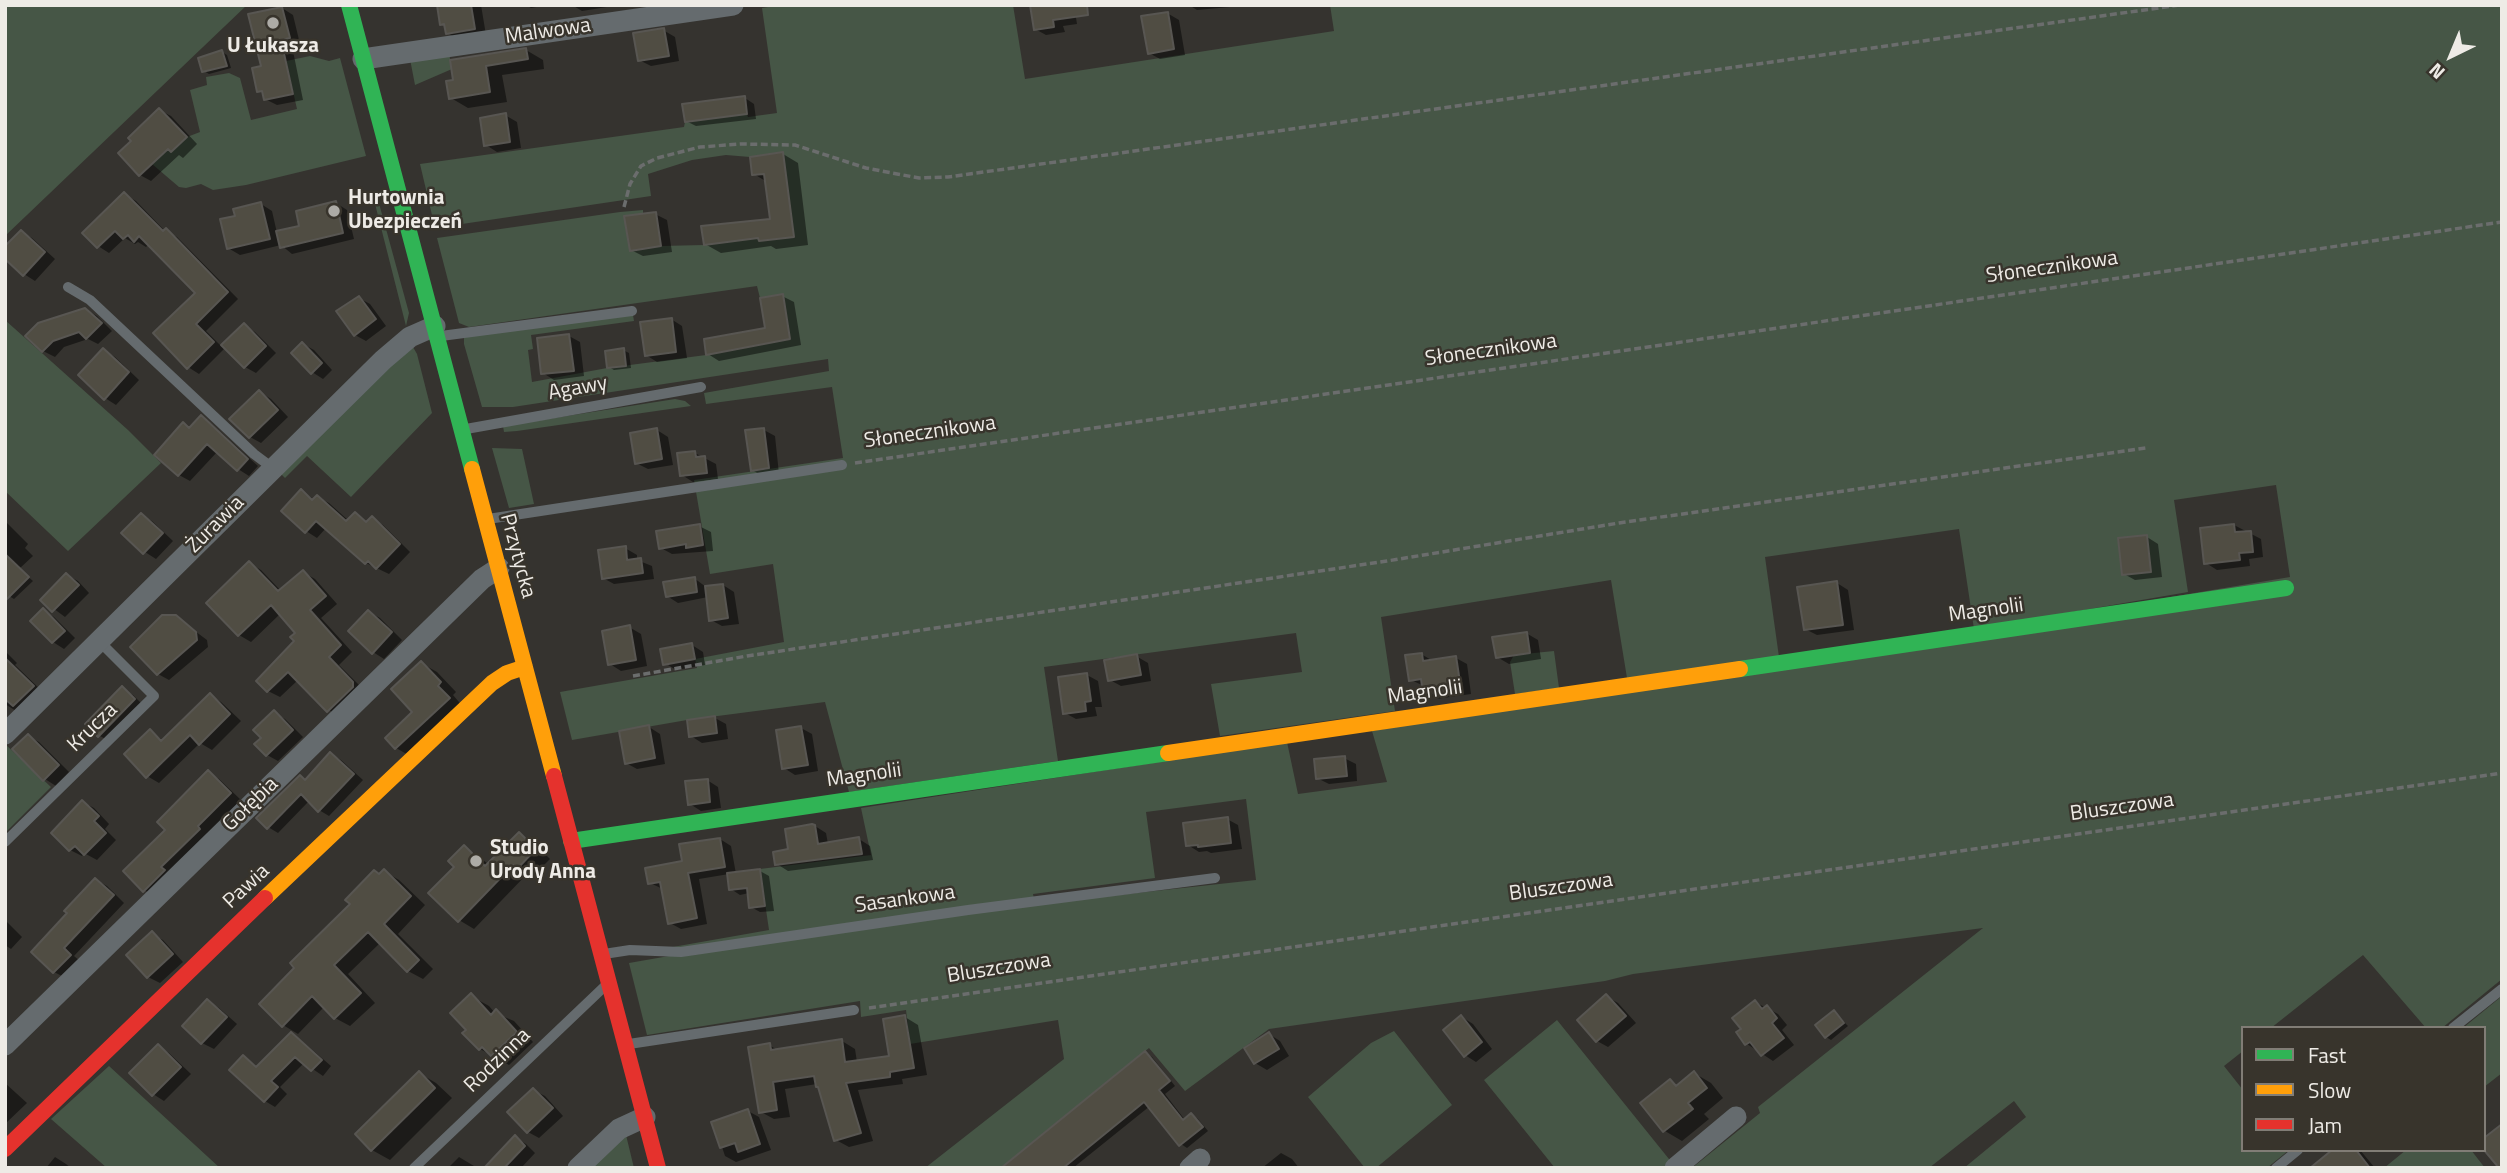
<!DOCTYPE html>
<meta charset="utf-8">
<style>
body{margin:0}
#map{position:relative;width:2507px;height:1173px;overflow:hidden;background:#35332f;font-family:"Titillium Web",sans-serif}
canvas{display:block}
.frame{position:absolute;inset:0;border:7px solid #eeebe6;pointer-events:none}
.legend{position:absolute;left:2241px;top:1026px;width:245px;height:126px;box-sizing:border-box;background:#38342c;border:2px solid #817d76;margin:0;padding:9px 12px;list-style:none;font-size:21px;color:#eeebe6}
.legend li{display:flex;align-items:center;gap:14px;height:35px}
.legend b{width:35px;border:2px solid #817d76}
.north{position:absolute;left:2416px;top:21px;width:70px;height:70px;-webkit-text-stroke:5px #38342c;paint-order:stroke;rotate:223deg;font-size:19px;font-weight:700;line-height:28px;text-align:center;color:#eeebe6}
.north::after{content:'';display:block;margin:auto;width:24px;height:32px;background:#eeebe6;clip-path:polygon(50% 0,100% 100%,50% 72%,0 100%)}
</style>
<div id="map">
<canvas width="2507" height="1173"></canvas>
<div class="frame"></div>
<ul class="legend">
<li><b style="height:9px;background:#30b455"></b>Fast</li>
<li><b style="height:9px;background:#ff9f0a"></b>Slow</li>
<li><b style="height:9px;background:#e5322d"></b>Jam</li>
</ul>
<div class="north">N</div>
</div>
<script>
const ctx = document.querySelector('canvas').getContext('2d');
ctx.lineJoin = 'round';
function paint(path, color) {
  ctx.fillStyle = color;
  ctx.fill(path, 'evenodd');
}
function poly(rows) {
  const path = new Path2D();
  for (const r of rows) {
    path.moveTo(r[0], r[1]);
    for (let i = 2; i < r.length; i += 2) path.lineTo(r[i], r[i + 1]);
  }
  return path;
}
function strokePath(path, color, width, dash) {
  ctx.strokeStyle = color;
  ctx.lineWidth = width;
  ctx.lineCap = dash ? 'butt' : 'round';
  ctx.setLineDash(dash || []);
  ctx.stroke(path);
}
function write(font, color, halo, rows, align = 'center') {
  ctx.font = font + ' "Titillium Web",sans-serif';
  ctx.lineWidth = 5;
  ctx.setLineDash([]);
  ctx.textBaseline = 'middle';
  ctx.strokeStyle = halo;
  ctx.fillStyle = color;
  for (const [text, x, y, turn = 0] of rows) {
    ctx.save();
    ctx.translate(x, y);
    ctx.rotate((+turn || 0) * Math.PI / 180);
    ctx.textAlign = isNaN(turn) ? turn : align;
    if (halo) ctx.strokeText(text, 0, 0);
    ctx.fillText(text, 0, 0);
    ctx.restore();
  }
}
paint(poly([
 [5,5,247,5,5,236],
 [780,5,1013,5,1025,79,1334,31,1330,5,2502,5,2502,979,2442,1028,2426,1028,2363,955,2271,1028,2243,1028,2243,1051,2224,1066,2243,1090,2243,1150,2289,1150,2267,1168,1964,1168,2026,1117,2014,1101,1929,1168,1692,1168,1760,1113,1758,1107,1983,928,1633,974,1605,981,1269,1029,1185,1091,1149,1048,1001,1168,925,1168,1064,1059,1058,1020,910,1044,906,1010,861,1017,860,1001,647,1035,629,963,669,956,667,948,769,930,760,869,871,855,861,808,1287,742,1298,794,1387,782,1372,731,2290,577,2276,485,2174,500,2188,592,1974,629,1959,529,1765,557,1779,657,1627,678,1611,580,1381,617,1395,711,1220,736,1211,684,1302,672,1296,633,1044,667,1058,761,849,792,825,702,687,720,572,740,560,692,697,668,695,659,784,642,773,564,710,574,694,480,843,458,832,387,706,404,704,393,829,371,828,359,513,407,482,407,464,344,464,337,633,315,634,321,531,335,533,349,528,350,532,382,607,368,706,355,790,339,783,294,760,298,757,286,469,327,459,323,437,238,620,212,643,210,643,214,625,217,630,251,661,246,704,245,758,238,759,241,793,237,783,153,750,157,726,155,692,160,648,174,651,196,435,228,420,164,684,127,685,122,747,114,748,117,777,113,762,8],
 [1246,799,1256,880,1035,904,1033,894,1155,878,1146,812],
 [449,53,452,69,415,85,410,59],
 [310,56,329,61,340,58,366,156,246,185,213,190,201,184,186,188,179,187,152,164,168,149,171,152,187,137,200,132,190,90,207,85,206,77,229,73,240,78,251,120,297,109,286,61],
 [373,196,377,196,409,313,406,326],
 [5,320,128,430,161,463,68,551,5,491],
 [413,347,417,354,432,413,351,497,307,456,285,478,281,474,400,355],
 [675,399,685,401,691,406,517,431,504,432,503,426],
 [492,448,522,449,534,504,509,508],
 [1554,651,1559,688,1515,694,1510,662,1514,655],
 [5,744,51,787,5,833],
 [2502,996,2502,1073,2484,1087,2484,1028,2463,1028],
 [1557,1020,1673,1164,1668,1168,1555,1168,1484,1080],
 [1394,1031,1452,1105,1376,1168,1365,1168,1308,1097,1371,1043],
 [109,1066,220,1168,107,1168,51,1119],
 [626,1135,634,1168,592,1168],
 [2406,1150,2471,1150,2485,1168,2384,1168]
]), '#465646');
paint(poly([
 [438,5,481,5,486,35,459,39,447,33,447,27,441,24],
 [526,5,548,5,531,8],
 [572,5,613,5,613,6,582,11],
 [1074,5,1077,24,1063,26,1065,32,1046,35,1035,29],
 [1189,5,1230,5,1230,7,1197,10],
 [282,8,293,15,300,44,292,46,303,100,277,105,265,99,264,94,259,90,263,68],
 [1167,13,1179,20,1185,55,1160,59,1149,53],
 [663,30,675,37,679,61,651,66,639,60],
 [526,50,543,60,544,69,502,75,507,102,468,108,451,98,455,81,452,61],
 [222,52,227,55,231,68,209,74,204,71],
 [745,98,754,104,756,119,696,126,686,121],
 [159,110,171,116,197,144,183,158,179,155,151,181,140,175],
 [505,115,517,122,521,148,497,152,486,145],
 [783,154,798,163,808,245,776,249,771,246,721,253,705,244,772,220,767,182,754,174],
 [124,194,136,201,165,231,177,237,238,299,206,331,222,347,244,325,255,332,276,353,256,373,245,367,226,347,199,374,188,367,197,293,149,244,146,247,138,242,135,244,125,238,109,253,98,246],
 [336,203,347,210,354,239,292,254,281,245,240,255,228,248,237,217,261,204,272,211,277,233,302,227],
 [655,214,667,220,672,252,643,256,631,250],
 [21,232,32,238,55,259,35,281,24,274],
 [782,296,794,302,801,345,719,361,708,354,767,330],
 [359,298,370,304,386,326,366,341,355,335],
 [85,309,97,316,112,331,98,344,88,339,64,347,55,357,43,351,28,336],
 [671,319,682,326,687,358,657,362,646,355],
 [569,336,580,342,584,376,554,380,543,373],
 [303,344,314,350,332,370,323,379,312,372],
 [103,350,115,357,139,380,116,405,105,398],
 [623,350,629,353,631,368,614,370,609,367],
 [260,392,271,399,288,417,261,443,250,437],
 [201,417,212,424,258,466,249,476,238,469,218,451,190,481,179,475,184,424,191,428],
 [657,430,668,437,673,465,648,469,636,463],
 [764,430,775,436,779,474,763,476,752,470],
 [695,453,716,464,718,479,693,482,682,475],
 [301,491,315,500,317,497,329,503,349,521,355,514,368,522,372,518,383,525,410,552,389,574,366,563,326,528,317,538,306,531],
 [141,515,152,521,173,541,156,559,145,552,124,533],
 [5,521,28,544,25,548,33,556,19,569,33,581,14,599,9,596,5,570],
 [2234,525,2261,539,2263,557,2249,559,2250,566,2217,570,2206,563],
 [699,526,711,532,713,551,672,554,661,548],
 [2147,537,2158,544,2162,577,2135,580,2124,574],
 [625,548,637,555,637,560,652,566,654,579,614,584,603,578],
 [249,563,261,570,281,591,303,572,315,579,337,604,321,618,352,652,339,665,366,692,340,717,329,710,298,680,280,697,268,691,297,641,297,633,280,614,251,642,239,635],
 [67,575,78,581,89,593,65,617,42,600],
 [694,578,706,587,723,585,734,592,739,624,722,626,711,620,708,597,678,603,667,596],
 [1837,583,1848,590,1854,630,1817,635,1805,629],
 [43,610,54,617,75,638,64,649,53,642],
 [369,612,380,618,402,640,384,659,373,652],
 [176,617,207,640,208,647,169,680,158,674],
 [629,627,641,634,647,666,621,671,610,664],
 [1526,633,1538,640,1541,659,1509,664,1497,657],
 [692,645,703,652,705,665,676,670,665,663],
 [5,651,17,663,15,665,44,693,16,711,5,704],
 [1421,654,1433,661,1456,658,1467,664,1471,694,1436,699,1424,693,1424,686,1411,680],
 [1136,656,1148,663,1151,681,1121,686,1110,680],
 [421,663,437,672,456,692,453,695,464,708,412,757,396,748,387,738,414,712],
 [1087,675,1098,681,1102,707,1095,707,1097,716,1076,719,1065,713],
 [122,689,133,695,145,707,111,742,100,736,88,724],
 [210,695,221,702,241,721,212,750,200,743,159,783,147,776,150,732,164,741],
 [274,713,285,719,303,737,278,761,267,755,263,738],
 [715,718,726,724,728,739,702,743,691,736],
 [649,727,660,734,665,764,637,769,626,763],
 [801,728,812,734,818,771,795,775,784,768],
 [28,736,39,742,69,772,56,786,45,779],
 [331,754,341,760,363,780,329,816,319,810,310,800,278,833,268,827,301,777,307,781],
 [1344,758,1356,764,1357,781,1329,784,1317,778],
 [208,772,219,779,241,800,156,897,144,890,167,830],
 [707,780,718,787,721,808,701,811,690,804],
 [83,802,94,808,109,824,105,829,116,840,97,860,84,853,82,856,70,850],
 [1227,819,1238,825,1242,849,1211,853,1207,851,1199,852,1188,845],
 [815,826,826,833,828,844,859,839,870,846,873,860,788,871,777,864],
 [519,834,534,843,550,859,533,876,528,873,474,929,459,920,456,866,464,847,479,856,489,865],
 [720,839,731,846,736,874,760,871,769,876,774,911,760,912,751,907,749,893,740,895,731,889,729,874,699,879,707,924,681,929,670,923,663,889,650,883],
 [384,871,399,880,425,905,398,934,433,969,423,979,408,971,380,943,348,974,375,1003,350,1026,335,1018,324,1007,298,1034,283,1025,297,968],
 [96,880,107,886,124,903,74,956,81,962,66,978,54,972,33,952],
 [5,920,22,937,11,949,5,945],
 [152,934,163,940,183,962,160,983,148,977],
 [471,996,489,1006,495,1013,514,1021,533,1042,509,1065,480,1049,468,1030],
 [1606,996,1618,1003,1636,1023,1608,1047,1597,1041],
 [208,1001,219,1008,237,1024,214,1049,202,1043,185,1026],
 [1755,1002,1778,1014,1787,1025,1782,1030,1794,1045,1773,1061,1747,1044,1743,1029],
 [1834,1012,1848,1026,1831,1040,1826,1037],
 [905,1017,918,1025,927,1075,902,1079,903,1084,858,1090,873,1141,849,1147,836,1140,820,1088,817,1084,785,1089,790,1117,774,1119,761,1112,769,1045,779,1051,842,1041,855,1049,857,1062,891,1057],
 [1462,1017,1473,1024,1492,1049,1476,1062,1465,1055],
 [291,1034,301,1040,331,1066,323,1076,304,1063,280,1087,287,1094,275,1107,265,1101,231,1070,243,1057,258,1067],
 [1269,1034,1280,1041,1289,1056,1267,1070,1255,1063],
 [158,1046,169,1053,191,1074,164,1101,153,1094],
 [1145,1053,1152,1057,1175,1086,1165,1094,1185,1120,1192,1115,1198,1119,1208,1131,1187,1148,1181,1144,1150,1106,1073,1168,1003,1168],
 [419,1073,436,1083,452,1098,390,1160,372,1150],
 [1694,1073,1711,1083,1723,1098,1704,1114,1709,1119,1682,1141,1665,1131,1643,1103,1670,1081,1678,1086],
 [5,1083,27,1103,5,1124],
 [533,1090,545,1096,563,1116,539,1138,528,1132],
 [748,1111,759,1117,771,1150,736,1162,725,1156,714,1123],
 [515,1137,526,1144,535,1153,521,1168,504,1168],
 [2334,1150,2360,1150,2375,1168,2322,1168],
 [1281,1153,1292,1159,1299,1168,1262,1168],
 [55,1157,66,1164,71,1168,46,1168],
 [459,1157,474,1166,476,1168,448,1168]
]), '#0007');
const building = poly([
 [437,5,471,5,475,29,446,34,444,24,440,25,437,5],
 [1030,5,1087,5,1088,15,1053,20,1054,27,1034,30,1030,5],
 [282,7,290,38,281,40,293,94,264,100,262,91,257,92,252,68,261,66,248,14,282,7],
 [1168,12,1174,49,1148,54,1141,16,1168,12],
 [664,28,669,56,638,61,633,33,664,28],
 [526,48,528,59,486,66,490,92,449,99,446,81,453,80,450,60,526,48],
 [222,50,227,66,202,72,198,58,222,50],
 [745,96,747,114,685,122,682,104,745,96],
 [159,108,187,137,171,152,168,149,139,176,118,153,131,141,128,138,159,108],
 [506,113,510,142,484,146,480,118,506,113],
 [783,152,794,237,759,241,758,238,704,245,701,226,770,219,764,174,752,175,750,157,783,152],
 [124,192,163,231,166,228,228,292,196,324,214,342,187,369,153,333,195,293,139,236,134,242,128,235,123,239,115,231,97,248,82,233,124,192],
 [336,201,343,233,280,248,276,231,299,226,296,211,336,201],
 [261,202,270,239,227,249,220,219,235,216,233,209,261,202],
 [656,212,661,246,630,251,624,216,656,212],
 [21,230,45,252,23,276,5,259,5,246,21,230],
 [783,294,790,339,706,355,704,339,765,328,760,298,783,294],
 [359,296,376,319,354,336,336,311,359,296],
 [85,308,102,323,86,339,79,332,53,341,42,352,25,336,38,323,85,308],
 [672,318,676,352,645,356,640,322,672,318],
 [244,323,266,346,244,368,221,345,244,323],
 [569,334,574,371,541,374,537,338,569,334],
 [302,342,322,363,311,374,291,353,302,342],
 [103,348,129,372,104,400,78,375,103,348],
 [624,348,626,366,607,368,605,351,624,348],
 [259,390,278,410,249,438,229,419,259,390],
 [201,415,248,459,237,471,207,444,178,476,154,455,183,422,189,428,201,415],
 [657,428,662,459,635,464,630,433,657,428],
 [764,428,769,468,751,471,745,430,764,428],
 [695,451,696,457,705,456,707,473,680,476,677,453,695,451],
 [301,489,312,500,317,495,346,521,355,512,366,522,372,516,400,544,376,569,368,561,365,564,316,521,305,533,281,511,301,489],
 [141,513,163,533,143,554,121,533,141,513],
 [700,524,703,545,686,548,686,544,659,549,656,531,700,524],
 [2234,524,2235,532,2251,531,2253,552,2239,553,2240,560,2204,564,2200,528,2234,524],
 [2147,535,2151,572,2122,575,2118,538,2147,535],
 [626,546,627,560,641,558,643,573,602,579,598,550,626,546],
 [5,554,29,577,5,601,5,554],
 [249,561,278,591,303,570,326,596,310,610,341,645,329,657,353,682,353,687,327,712,288,672,267,692,256,681,294,641,290,637,295,633,271,605,238,636,206,603,249,561],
 [66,573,79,585,52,612,40,600,66,573],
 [695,577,697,592,666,597,663,582,695,577],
 [1837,581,1843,625,1804,630,1797,587,1837,581],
 [723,584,728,618,709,621,705,586,723,584],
 [43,608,65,631,52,643,30,621,43,608],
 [368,610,392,632,372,654,348,631,368,610],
 [162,615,176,615,196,632,197,640,157,675,130,647,162,615],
 [630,625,636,660,608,665,602,631,630,625],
 [1527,632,1530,653,1496,658,1492,637,1527,632],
 [692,643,695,659,663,665,660,649,692,643],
 [1422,653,1423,661,1456,656,1461,689,1423,694,1421,679,1409,681,1405,655,1422,653],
 [1137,654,1141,675,1108,681,1104,660,1137,654],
 [5,658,34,686,13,706,5,699,5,658],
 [421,661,441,682,438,686,450,698,395,749,385,738,412,712,391,689,421,661],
 [1087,673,1091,701,1085,702,1086,711,1063,714,1058,677,1087,673],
 [122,686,135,699,98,737,85,724,122,686],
 [210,693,230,714,199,745,190,735,146,778,124,754,150,729,161,741,210,693],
 [274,710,293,730,266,756,254,744,261,738,253,730,274,710],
 [715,716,717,733,689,737,687,720,715,716],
 [649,725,655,758,625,764,619,731,649,725],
 [801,726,808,765,782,769,776,730,801,726],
 [28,734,59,765,43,781,12,749,28,734],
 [330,752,354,774,318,812,301,794,267,829,256,818,300,775,305,780,330,752],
 [1345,756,1347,776,1316,779,1314,759,1345,756],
 [208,770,231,793,198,826,200,829,161,867,165,870,143,892,123,871,165,830,157,822,208,770],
 [708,779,710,802,688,805,685,781,708,779],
 [82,800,99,816,94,821,106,833,84,855,75,846,69,851,51,833,82,800],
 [1228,817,1231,843,1198,847,1198,845,1186,846,1183,823,1228,817],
 [812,824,815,825,818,844,859,837,862,854,775,865,773,852,788,849,785,829,812,824],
 [519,832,536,849,517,869,513,865,458,922,428,893,454,867,448,861,464,845,485,866,519,832],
 [720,838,725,867,688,873,697,918,668,924,660,882,648,884,645,868,682,861,679,844,720,838],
 [384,869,411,896,384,924,419,960,407,972,368,932,334,965,361,993,334,1019,312,996,282,1027,259,1004,294,968,290,963,350,904,345,900,374,870,379,874,384,869],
 [760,869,765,906,749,908,747,888,729,890,727,873,760,869],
 [95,878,114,895,64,948,71,955,53,973,31,952,67,913,64,911,95,878],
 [152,931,173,954,147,978,126,955,152,931],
 [471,993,491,1015,496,1009,517,1032,491,1056,482,1047,479,1050,462,1033,466,1030,450,1013,471,993],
 [1606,994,1626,1016,1596,1042,1577,1020,1606,994],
 [207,999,227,1017,201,1044,182,1026,207,999],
 [1755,1000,1762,1009,1767,1005,1777,1018,1772,1023,1784,1038,1761,1056,1750,1042,1745,1045,1736,1032,1741,1029,1732,1018,1755,1000],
 [1834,1010,1844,1023,1825,1038,1815,1025,1834,1010],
 [905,1015,914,1068,890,1072,890,1077,846,1083,861,1133,834,1141,818,1087,816,1087,814,1076,773,1082,777,1110,759,1113,748,1047,770,1043,771,1050,842,1039,845,1062,889,1056,883,1019,905,1015],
 [1461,1015,1482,1042,1464,1057,1443,1030,1461,1015],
 [291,1032,322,1060,311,1071,295,1057,271,1081,278,1087,264,1102,229,1070,243,1055,256,1067,291,1032],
 [1269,1032,1279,1049,1254,1064,1244,1048,1269,1032],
 [158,1044,181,1067,152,1096,129,1073,158,1044],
 [1145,1051,1170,1081,1159,1090,1183,1120,1191,1113,1203,1127,1179,1146,1144,1102,1063,1168,1001,1168,1145,1051],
 [419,1071,435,1088,371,1151,355,1134,419,1071],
 [1694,1071,1707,1088,1688,1103,1693,1109,1663,1132,1640,1103,1670,1079,1676,1086,1694,1071],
 [533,1088,553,1108,527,1133,507,1112,533,1088],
 [748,1109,760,1144,738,1152,735,1143,720,1148,711,1122,748,1109],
 [2502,1124,2502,1168,2499,1168,2484,1150,2484,1138,2502,1124],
 [515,1135,525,1146,504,1168,484,1168,515,1135],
 [2332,1150,2356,1150,2370,1168,2310,1168,2332,1150]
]);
paint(building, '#504d43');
strokePath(building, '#585652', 2);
strokePath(poly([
 [624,207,630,184,641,166,657,158,700,147,741,144,795,145,866,168,892,173,919,178,948,177,2180,5],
 [855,463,2502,222],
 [633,676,747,656,1387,561,1619,523,2146,448],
 [869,1008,2502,773]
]), '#6b6d6d', 3.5, [7, 3.5]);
strokePath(poly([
 [68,287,90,300,254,454,274,469],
 [441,336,632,311],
 [466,429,701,387],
 [488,519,842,465],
 [5,842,154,696,100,642],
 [604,954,630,950,681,952,968,910,1215,878],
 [2453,1028,2502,989],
 [629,1044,854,1010],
 [414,1168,605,986],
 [2276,1168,2298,1150]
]), '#656b6e', 10);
strokePath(poly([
 [363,59,733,5],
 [5,734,383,360,410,337,435,326],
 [5,1045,482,579,499,568],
 [578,1168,619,1129,645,1117],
 [1190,1168,1200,1159],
 [1675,1168,1736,1117]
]), '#656b6e', 21);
strokePath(poly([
 [349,5,472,469],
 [1740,669,2286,588],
 [571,841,1168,753]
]), '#30b455', 16);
strokePath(poly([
 [472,469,554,776],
 [1168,753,1740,669],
 [265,898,492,683,507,673,525,667]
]), '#ff9f0a', 16);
strokePath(poly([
 [554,776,658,1168],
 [5,1149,265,898]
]), '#e5322d', 16);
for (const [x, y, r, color] of [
 [273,23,7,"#adaba6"],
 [334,211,7,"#adaba6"],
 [476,861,7,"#adaba6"]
]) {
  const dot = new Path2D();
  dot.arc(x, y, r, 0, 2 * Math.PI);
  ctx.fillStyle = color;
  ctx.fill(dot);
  strokePath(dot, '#38342c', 2.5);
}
write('21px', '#eeebe6', '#38342c', [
 ["Malwowa",548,32,-8],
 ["Słonecznikowa",2052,268,-8],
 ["Słonecznikowa",1491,351,-8],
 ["Agawy",578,389,-10],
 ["Słonecznikowa",930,433,-8],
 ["Żurawia",216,525,-45],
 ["Przytycka",517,556,75],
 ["Magnolii",1986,611,-8],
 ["Magnolii",1425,693,-8],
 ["Krucza",93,728,-44],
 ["Magnolii",864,776,-8],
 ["Gołębia",251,805,-44],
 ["Bluszczowa",2122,808,-8],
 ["Pawia",247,887,-43],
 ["Bluszczowa",1561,888,-8],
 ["Sasankowa",905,900,-8],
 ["Bluszczowa",999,969,-9],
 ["Rodzinna",498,1061,-44]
]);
write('bold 21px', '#eeebe6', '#38342c', [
 ["U Łukasza",273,47,"center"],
 ["Hurtownia",348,199],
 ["Ubezpieczeń",348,223],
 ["Studio",490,849],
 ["Urody Anna",490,873]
], 'left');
</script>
